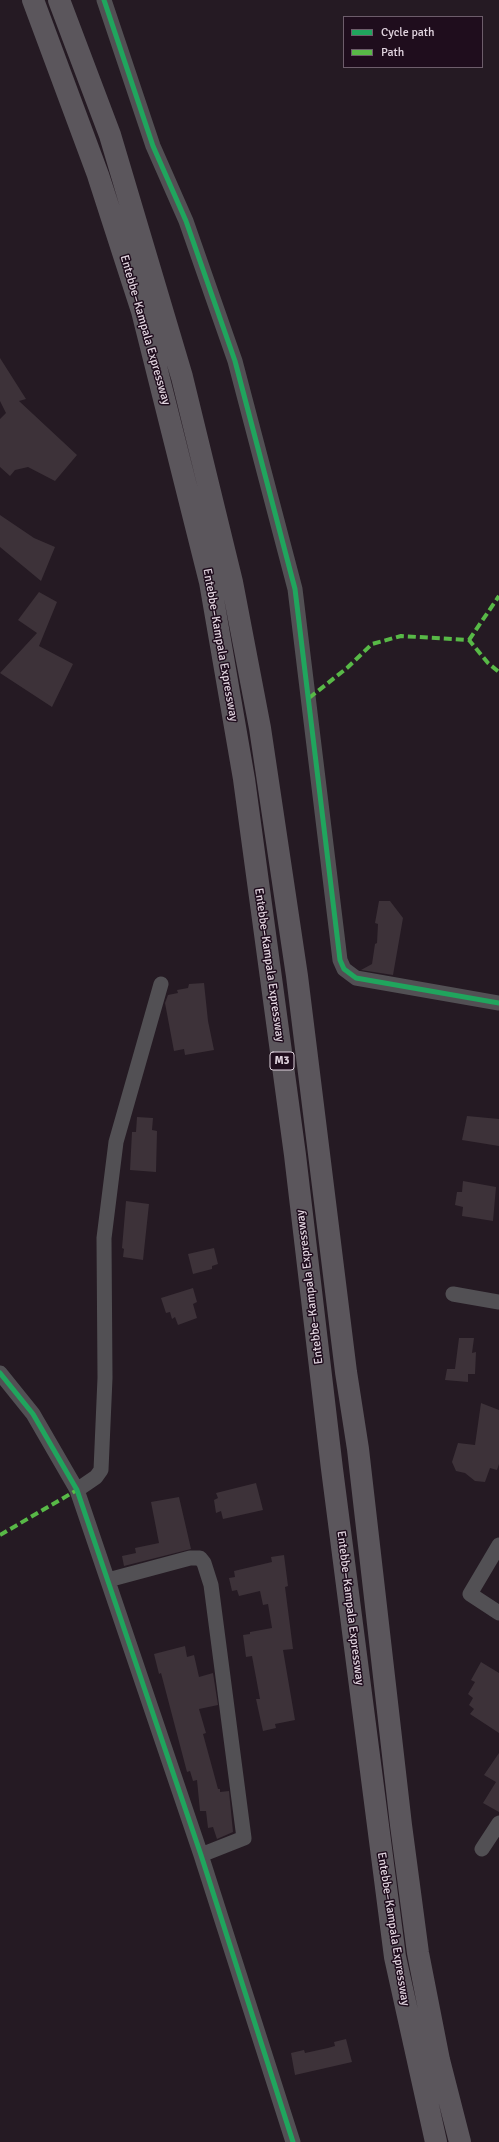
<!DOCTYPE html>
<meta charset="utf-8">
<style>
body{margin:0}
#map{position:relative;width:499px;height:2142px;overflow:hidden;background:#251a23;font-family:Signika,sans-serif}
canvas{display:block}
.legend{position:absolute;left:343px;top:16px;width:140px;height:52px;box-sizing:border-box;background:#1f0d1d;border:1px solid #6d5d6b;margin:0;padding:5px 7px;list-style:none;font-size:12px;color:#e1d4df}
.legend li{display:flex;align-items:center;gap:8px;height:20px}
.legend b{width:20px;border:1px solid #6d5d6b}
</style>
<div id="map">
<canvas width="499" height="2142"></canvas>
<ul class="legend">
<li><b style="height:5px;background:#20a55d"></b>Cycle path</li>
<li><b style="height:5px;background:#58b947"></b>Path</li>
</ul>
</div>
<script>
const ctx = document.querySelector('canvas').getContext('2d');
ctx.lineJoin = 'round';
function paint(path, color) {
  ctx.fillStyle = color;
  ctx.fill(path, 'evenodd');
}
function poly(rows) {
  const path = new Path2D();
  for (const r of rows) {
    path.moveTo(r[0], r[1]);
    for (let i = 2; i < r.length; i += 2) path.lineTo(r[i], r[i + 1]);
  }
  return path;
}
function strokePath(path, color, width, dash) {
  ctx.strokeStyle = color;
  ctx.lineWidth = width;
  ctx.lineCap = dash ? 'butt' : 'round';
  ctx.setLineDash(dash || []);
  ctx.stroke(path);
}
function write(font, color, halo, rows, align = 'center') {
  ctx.font = font + ' Signika,sans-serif';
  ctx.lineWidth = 3;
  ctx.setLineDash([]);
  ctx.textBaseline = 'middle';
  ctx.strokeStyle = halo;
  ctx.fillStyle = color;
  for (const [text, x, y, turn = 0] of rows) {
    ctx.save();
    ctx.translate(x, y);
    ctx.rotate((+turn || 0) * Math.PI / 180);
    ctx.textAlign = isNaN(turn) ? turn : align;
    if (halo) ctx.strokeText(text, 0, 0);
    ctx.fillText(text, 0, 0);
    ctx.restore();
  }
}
paint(poly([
 [0,358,26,399,19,401,77,455,55,481,28,467,15,470,10,476,0,467,0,419,6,413,0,401],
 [0,515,34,538,55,547,41,581,0,547],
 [39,592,57,602,39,646,73,664,52,707,0,673,37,633,18,620],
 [379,901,390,901,403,918,393,975,361,970,372,964,375,944,377,943,378,924,375,923],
 [204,983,208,1021,214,1050,185,1055,184,1049,174,1051,165,1003,168,995,178,993,177,990,188,988,189,984],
 [467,1116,499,1119,499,1146,462,1140],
 [137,1117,153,1118,152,1130,157,1131,156,1172,130,1170,132,1132,136,1132],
 [463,1181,496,1187,493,1221,462,1216,463,1207,455,1205,457,1192,462,1192],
 [126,1201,149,1204,143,1260,123,1257,124,1249,122,1248],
 [214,1248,218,1264,212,1266,212,1269,193,1274,188,1254],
 [193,1288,197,1302,193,1304,197,1318,178,1325,175,1317,172,1319,170,1312,166,1313,161,1298],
 [459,1338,474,1338,472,1353,476,1352,475,1374,468,1374,468,1382,445,1380,447,1369,455,1369],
 [481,1403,499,1410,499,1464,497,1470,490,1468,485,1482,475,1481,465,1473,456,1471,452,1462,458,1443,475,1445],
 [256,1483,263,1510,223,1519,221,1511,216,1513,214,1500,218,1498,216,1493],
 [179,1497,191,1549,124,1566,122,1556,136,1553,135,1548,159,1543,151,1502],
 [284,1555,288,1586,285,1587,293,1649,283,1650,295,1720,275,1724,276,1728,263,1731,256,1699,260,1699,252,1656,246,1657,243,1635,250,1634,250,1632,272,1628,268,1604,263,1605,260,1591,239,1596,237,1590,232,1591,229,1578,235,1577,234,1571,272,1562,271,1557],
 [185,1646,187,1657,194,1655,199,1677,213,1673,218,1705,199,1709,206,1733,203,1734,218,1789,220,1789,220,1792,229,1791,233,1832,217,1839,213,1827,208,1828,206,1811,200,1811,197,1780,193,1781,190,1771,187,1772,161,1673,159,1674,154,1654],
 [481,1662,499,1673,499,1733,470,1714,474,1709,469,1705,473,1698,468,1694,475,1682,471,1680],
 [499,1753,499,1812,483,1803,496,1782,484,1775],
 [346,2039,352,2062,295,2075,291,2053,304,2050,305,2053,328,2048,335,2046,334,2042]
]), '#3d3239');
strokePath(poly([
 [104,0,153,146,186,221,235,361,295,589,340,960,344,969,356,978,499,1003],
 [453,1294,499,1302],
 [0,1373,33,1414,77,1490,201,1855,293,2142],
 [77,1490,96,1477,101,1470,105,1378,104,1238,116,1142,161,984],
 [499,1545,470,1594,499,1613],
 [108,1580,190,1558,200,1558,204,1563,211,1585,244,1838,201,1855],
 [482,1849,499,1823]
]), '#525054', 15);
strokePath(poly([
 [33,0,98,175,142,311,210,582,244,779,295,1155,332,1469,395,1957,436,2142],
 [59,0,110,135,182,377,232,582,260,728,297,976,346,1372,358,1449,401,1825,418,1953,439,2060,460,2142]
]), '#5b565c', 22);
strokePath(poly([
 [469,640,499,596],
 [309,698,347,668,372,644,401,636,469,640,488,663,499,672],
 [0,1535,77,1490]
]), '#58b947', 4, [8, 4]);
strokePath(poly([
 [104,0,153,146,186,221,235,361,295,589,340,960,344,969,356,978,499,1003],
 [0,1373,33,1414,77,1490,201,1855,293,2142]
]), '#20a55d', 5);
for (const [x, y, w] of [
 [282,1061,24]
]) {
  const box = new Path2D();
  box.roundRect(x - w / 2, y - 9, w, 18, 3);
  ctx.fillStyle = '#1f0d1d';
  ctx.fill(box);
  strokePath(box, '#e1d4df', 1);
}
write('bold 11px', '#e1d4df', null, [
 ["M3",282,1061]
]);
write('12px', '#e1d4df', '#1f0d1d', [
 ["Entebbe–Kampala Expressway",145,330,74],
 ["Entebbe–Kampala Expressway",220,645,80],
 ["Entebbe–Kampala Expressway",269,965,82],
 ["Entebbe–Kampala Expressway",310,1287,-97],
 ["Entebbe–Kampala Expressway",350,1608,83],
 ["Entebbe–Kampala Expressway",393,1929,81]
]);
</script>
